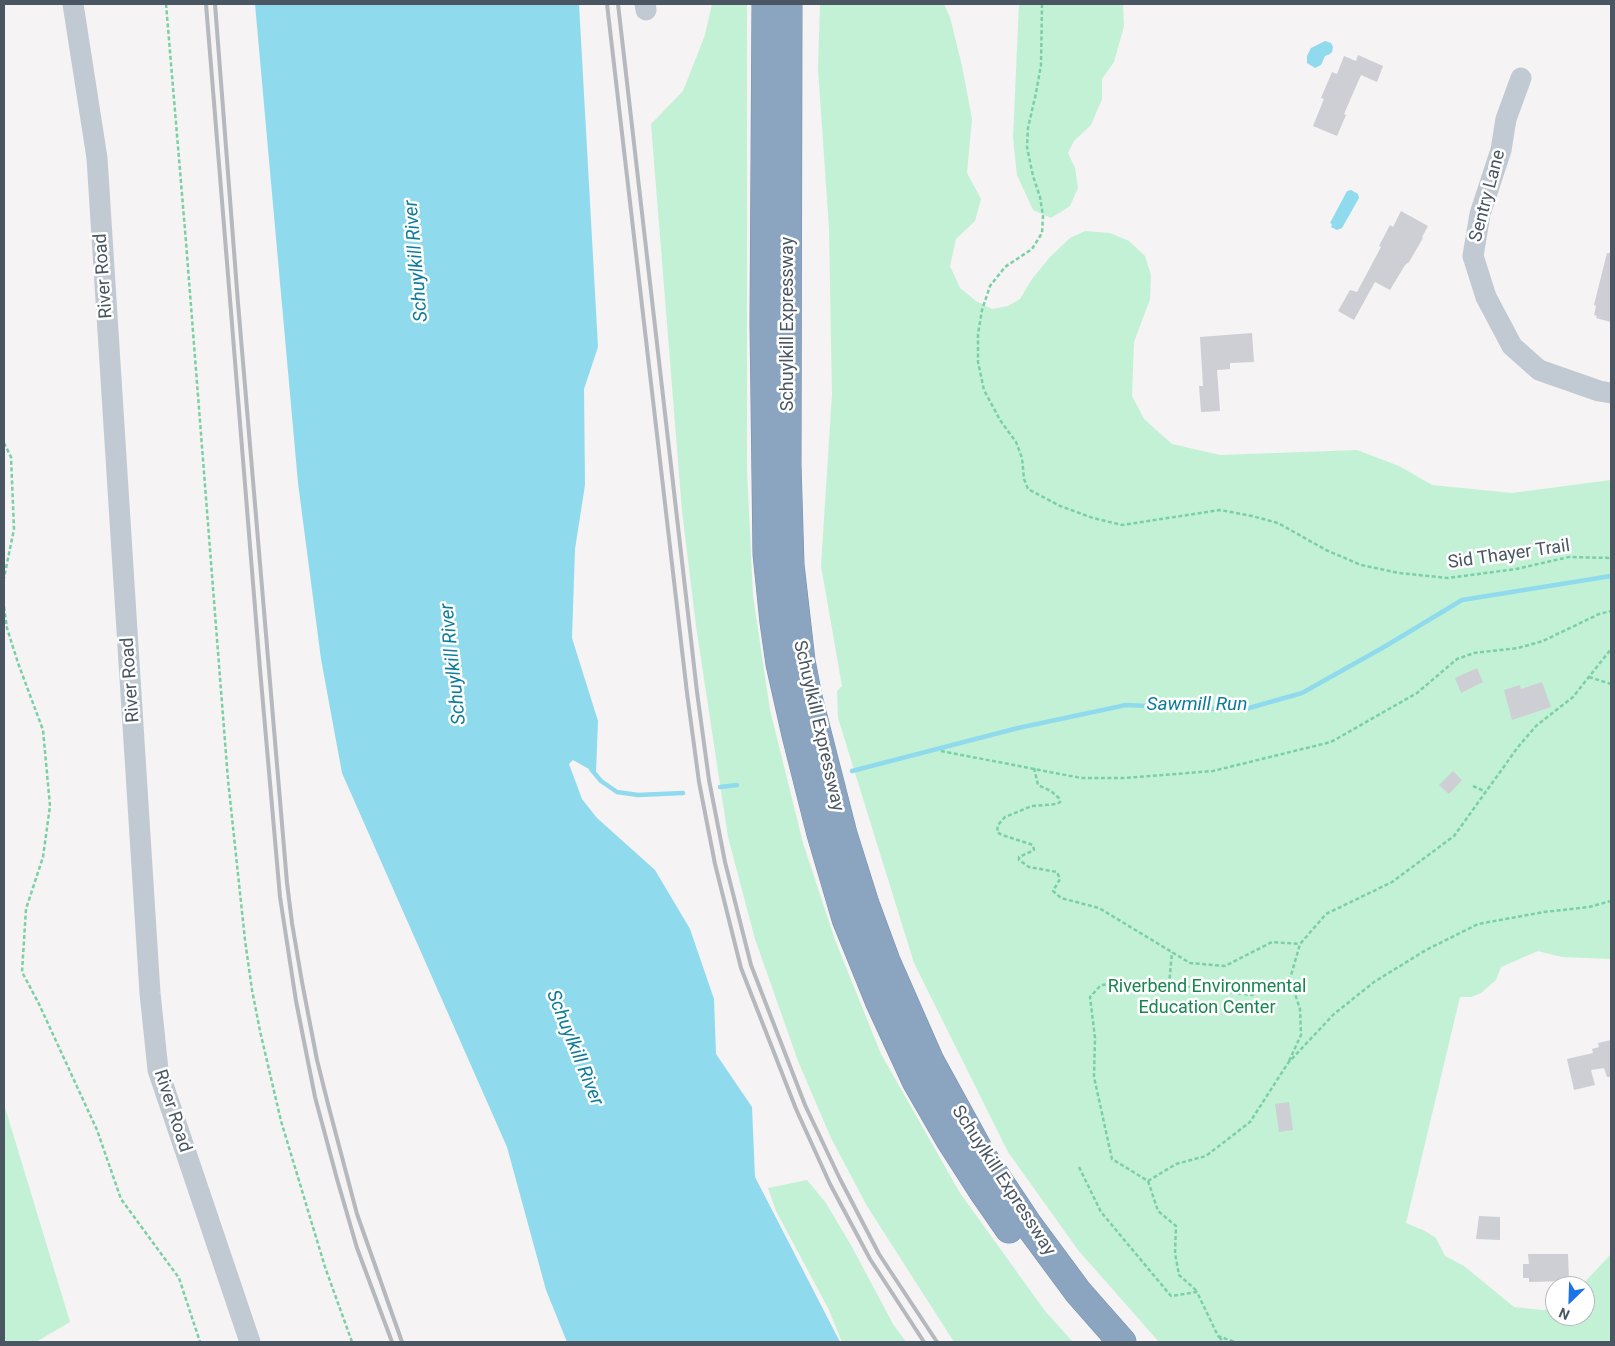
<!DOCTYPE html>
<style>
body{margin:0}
#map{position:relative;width:1615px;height:1346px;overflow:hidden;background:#f5f3f3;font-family:Roboto,sans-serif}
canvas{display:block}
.frame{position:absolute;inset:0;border:5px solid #4a5661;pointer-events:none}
.north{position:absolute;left:1545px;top:1276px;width:50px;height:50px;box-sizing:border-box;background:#fff;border:1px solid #b7bbc0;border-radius:50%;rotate:204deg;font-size:14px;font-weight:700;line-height:20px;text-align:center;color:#4a5661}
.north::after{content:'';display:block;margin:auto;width:18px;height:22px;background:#1a73e8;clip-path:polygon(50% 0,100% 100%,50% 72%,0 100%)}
</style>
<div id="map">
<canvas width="1615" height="1346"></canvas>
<div class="frame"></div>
<div class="north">N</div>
</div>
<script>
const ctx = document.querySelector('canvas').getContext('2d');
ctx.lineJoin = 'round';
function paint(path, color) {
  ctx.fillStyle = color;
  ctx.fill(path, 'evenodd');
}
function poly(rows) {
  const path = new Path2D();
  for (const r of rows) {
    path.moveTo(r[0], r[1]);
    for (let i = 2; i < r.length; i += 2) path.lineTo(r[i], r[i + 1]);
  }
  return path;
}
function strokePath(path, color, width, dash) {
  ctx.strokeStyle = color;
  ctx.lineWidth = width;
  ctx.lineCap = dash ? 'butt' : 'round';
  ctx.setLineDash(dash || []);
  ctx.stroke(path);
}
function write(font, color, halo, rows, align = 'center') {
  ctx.font = font + ' Roboto,sans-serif';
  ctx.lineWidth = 5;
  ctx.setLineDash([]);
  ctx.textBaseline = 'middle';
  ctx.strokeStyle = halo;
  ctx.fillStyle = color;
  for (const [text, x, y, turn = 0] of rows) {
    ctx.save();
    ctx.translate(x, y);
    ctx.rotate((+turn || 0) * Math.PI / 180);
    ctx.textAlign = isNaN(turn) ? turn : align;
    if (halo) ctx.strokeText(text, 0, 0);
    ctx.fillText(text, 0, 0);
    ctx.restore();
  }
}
paint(poly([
 [712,4,747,4,747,471,753,596,770,710,803,843,835,940,881,1054,960,1193,1045,1311,1073,1342,954,1342,867,1206,831,1138,798,1061,755,939,728,837,696,626,682,511,651,124,683,91,705,35],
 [820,4,944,4,950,17,962,66,972,119,967,173,981,199,975,221,956,239,950,266,960,288,976,301,992,309,1008,306,1020,299,1032,279,1050,257,1070,238,1085,231,1110,233,1129,241,1145,256,1151,275,1150,299,1134,342,1132,396,1144,419,1172,444,1220,455,1357,450,1399,466,1432,485,1512,493,1611,480,1611,959,1562,957,1538,951,1501,967,1496,980,1481,993,1471,997,1460,997,1406,1223,1425,1231,1436,1238,1445,1256,1464,1266,1514,1307,1542,1310,1555,1309,1555,1316,1585,1316,1585,1286,1581,1286,1611,1254,1611,1342,1159,1342,1078,1250,1008,1152,914,963,838,718,837,691,842,686,821,566,832,394,829,228,818,69],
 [1019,4,1123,4,1124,26,1114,62,1102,79,1102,99,1091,125,1074,141,1068,153,1075,168,1078,188,1070,206,1051,218,1033,210,1017,175,1013,138],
 [4,1104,70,1322,36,1342,4,1342],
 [807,1180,826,1203,852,1247,893,1324,906,1342,842,1342,828,1308,776,1211,768,1188]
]), '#c3f1d5');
paint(poly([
 [255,4,579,4,598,347,584,389,585,485,575,549,572,638,598,721,596,773,573,760,569,764,582,799,597,818,655,870,690,929,714,999,716,1054,752,1107,755,1177,840,1342,567,1342,546,1290,507,1147,342,773,321,659,298,483],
 [1325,41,1331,43,1333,47,1332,52,1330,54,1325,56,1321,65,1315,68,1307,63,1307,56,1311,48],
 [1351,190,1358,194,1359,198,1342,228,1337,230,1331,227,1332,224,1330,223,1347,191]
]), '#90daee');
strokePath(poly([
 [591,769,601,781,617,792,638,795,683,793],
 [852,771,1018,728,1126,705,1242,710,1302,693,1384,647,1462,600,1611,576],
 [720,787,737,785]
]), '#90daee', 4.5);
paint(poly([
 [1358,55,1383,66,1377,82,1361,75,1344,114,1346,115,1337,136,1313,126,1324,99,1321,98,1332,72,1337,74,1344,56,1356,61],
 [1401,211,1428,226,1422,237,1423,238,1409,262,1405,265,1390,290,1375,282,1354,320,1338,311,1350,290,1357,292,1381,247,1379,246,1390,225,1393,227],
 [1607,253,1611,253,1611,322,1596,318,1597,316,1594,315,1596,306,1594,305],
 [1252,333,1254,362,1230,363,1230,369,1217,370,1220,411,1201,412,1199,386,1203,386,1200,337],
 [1477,668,1483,682,1461,693,1455,678],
 [1542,682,1551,707,1512,720,1504,690,1520,685,1521,689],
 [1453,771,1462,780,1449,794,1439,785],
 [1611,1040,1611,1077,1607,1077,1604,1068,1591,1070,1595,1085,1574,1090,1567,1059,1593,1053,1592,1049,1599,1047,1598,1043],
 [1289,1102,1293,1130,1279,1132,1275,1104],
 [1479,1216,1500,1217,1500,1240,1476,1239],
 [1528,1254,1568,1254,1569,1281,1529,1282,1529,1278,1523,1278,1523,1264,1529,1264]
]), '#cdcfd5');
const highway = poly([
 [766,4,764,323,767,554,774,622,780,664,796,735,821,834,846,919,880,1003,916,1081,950,1140,982,1190,1009,1229],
 [788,4,787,465,790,565,801,661,808,697,843,834,865,904,886,961,930,1061,981,1154,1027,1223,1078,1292,1122,1342]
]);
strokePath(highway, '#7690ad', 29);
strokePath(poly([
 [166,4,186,242,228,780,245,940,252,990,260,1031,281,1121,325,1267,352,1342],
 [1042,4,1041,65,1036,93,1028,128,1027,147,1033,176,1040,197,1043,216,1042,233,1032,249,1005,267,990,286,982,310,978,334,978,362,984,390,1000,420,1016,442,1022,458,1024,479,1028,489,1060,506,1093,518,1122,525,1220,510,1252,516,1278,523,1326,550,1361,565,1399,573,1448,578,1516,569,1569,557,1611,558],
 [4,443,11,457,14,529,4,578],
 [4,607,7,628,18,663,43,730,50,806,43,857,26,909,22,972,39,1004,97,1130,121,1199,179,1278,200,1342],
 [1589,677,1611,684],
 [941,751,1081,778,1124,778,1213,771,1331,742,1417,693,1457,659,1474,653,1518,648,1543,641,1599,614,1611,611],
 [1034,768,1038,785,1051,791,1060,799,1060,802,1057,804,1032,806,1005,817,998,825,997,832,1002,835,1033,845,1034,850,1019,857,1019,860,1029,867,1057,872,1060,879,1053,891,1061,898,1099,908,1190,963,1225,966,1272,942,1300,944],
 [1473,786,1486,792],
 [1290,979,1252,995,1142,981,1101,985,1090,997,1095,1038,1094,1077,1112,1159,1148,1181,1176,1164,1206,1156,1250,1122,1288,1063,1334,1014,1374,982,1426,950,1478,924,1544,912,1589,907,1611,901],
 [1169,985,1172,952],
 [1289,1061,1301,1035,1300,1009,1290,979,1300,944,1326,914,1392,882,1454,836,1518,747,1536,726,1573,697,1611,649],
 [1079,1167,1101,1212,1171,1296,1197,1292,1218,1336,1235,1342],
 [1148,1181,1158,1211,1176,1226,1175,1253,1179,1275,1197,1291],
 [1219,1337,1224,1342]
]), '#7ad0a6', 2.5, [4, 2.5]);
strokePath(poly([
 [73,4,97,158,150,993,158,1070,250,1342],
 [645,4,646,10],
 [1521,78,1506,119,1501,150,1480,214,1473,256,1486,297,1512,346,1539,370,1599,391,1611,393]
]), '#c1cad2', 21);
strokePath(highway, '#8ba5c1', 28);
strokePath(poly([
 [206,4,260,669,280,897,296,1001,315,1097,337,1179,357,1248,392,1342],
 [215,4,238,303,287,883,292,923,302,982,317,1060,328,1104,357,1214,402,1342],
 [607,4,687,693,699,782,715,864,741,968,796,1109,830,1184,870,1259,924,1342],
 [618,4,697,692,709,780,725,862,751,965,805,1105,840,1179,879,1254,937,1342]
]), '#b5b8bd', 4);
write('18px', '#4a5661', '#fff', [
 ["Sentry Lane",1488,196,-75],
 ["River Road",104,276,-94],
 ["Schuylkill Expressway",788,324,-90],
 ["Sid Thayer Trail",1509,555,-8],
 ["River Road",131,680,-94],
 ["Schuylkill Expressway",818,726,77],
 ["River Road",172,1111,72],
 ["Schuylkill Expressway",1003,1181,57]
]);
write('18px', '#17864f', '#fff', [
 ["Riverbend Environmental",1207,987],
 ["Education Center",1207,1008]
]);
write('italic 19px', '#0c7c9b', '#fff', [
 ["Schuylkill River",417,261,-95],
 ["Schuylkill River",454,664,-96],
 ["Sawmill Run",1197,705],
 ["Schuylkill River",574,1048,68]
]);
</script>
